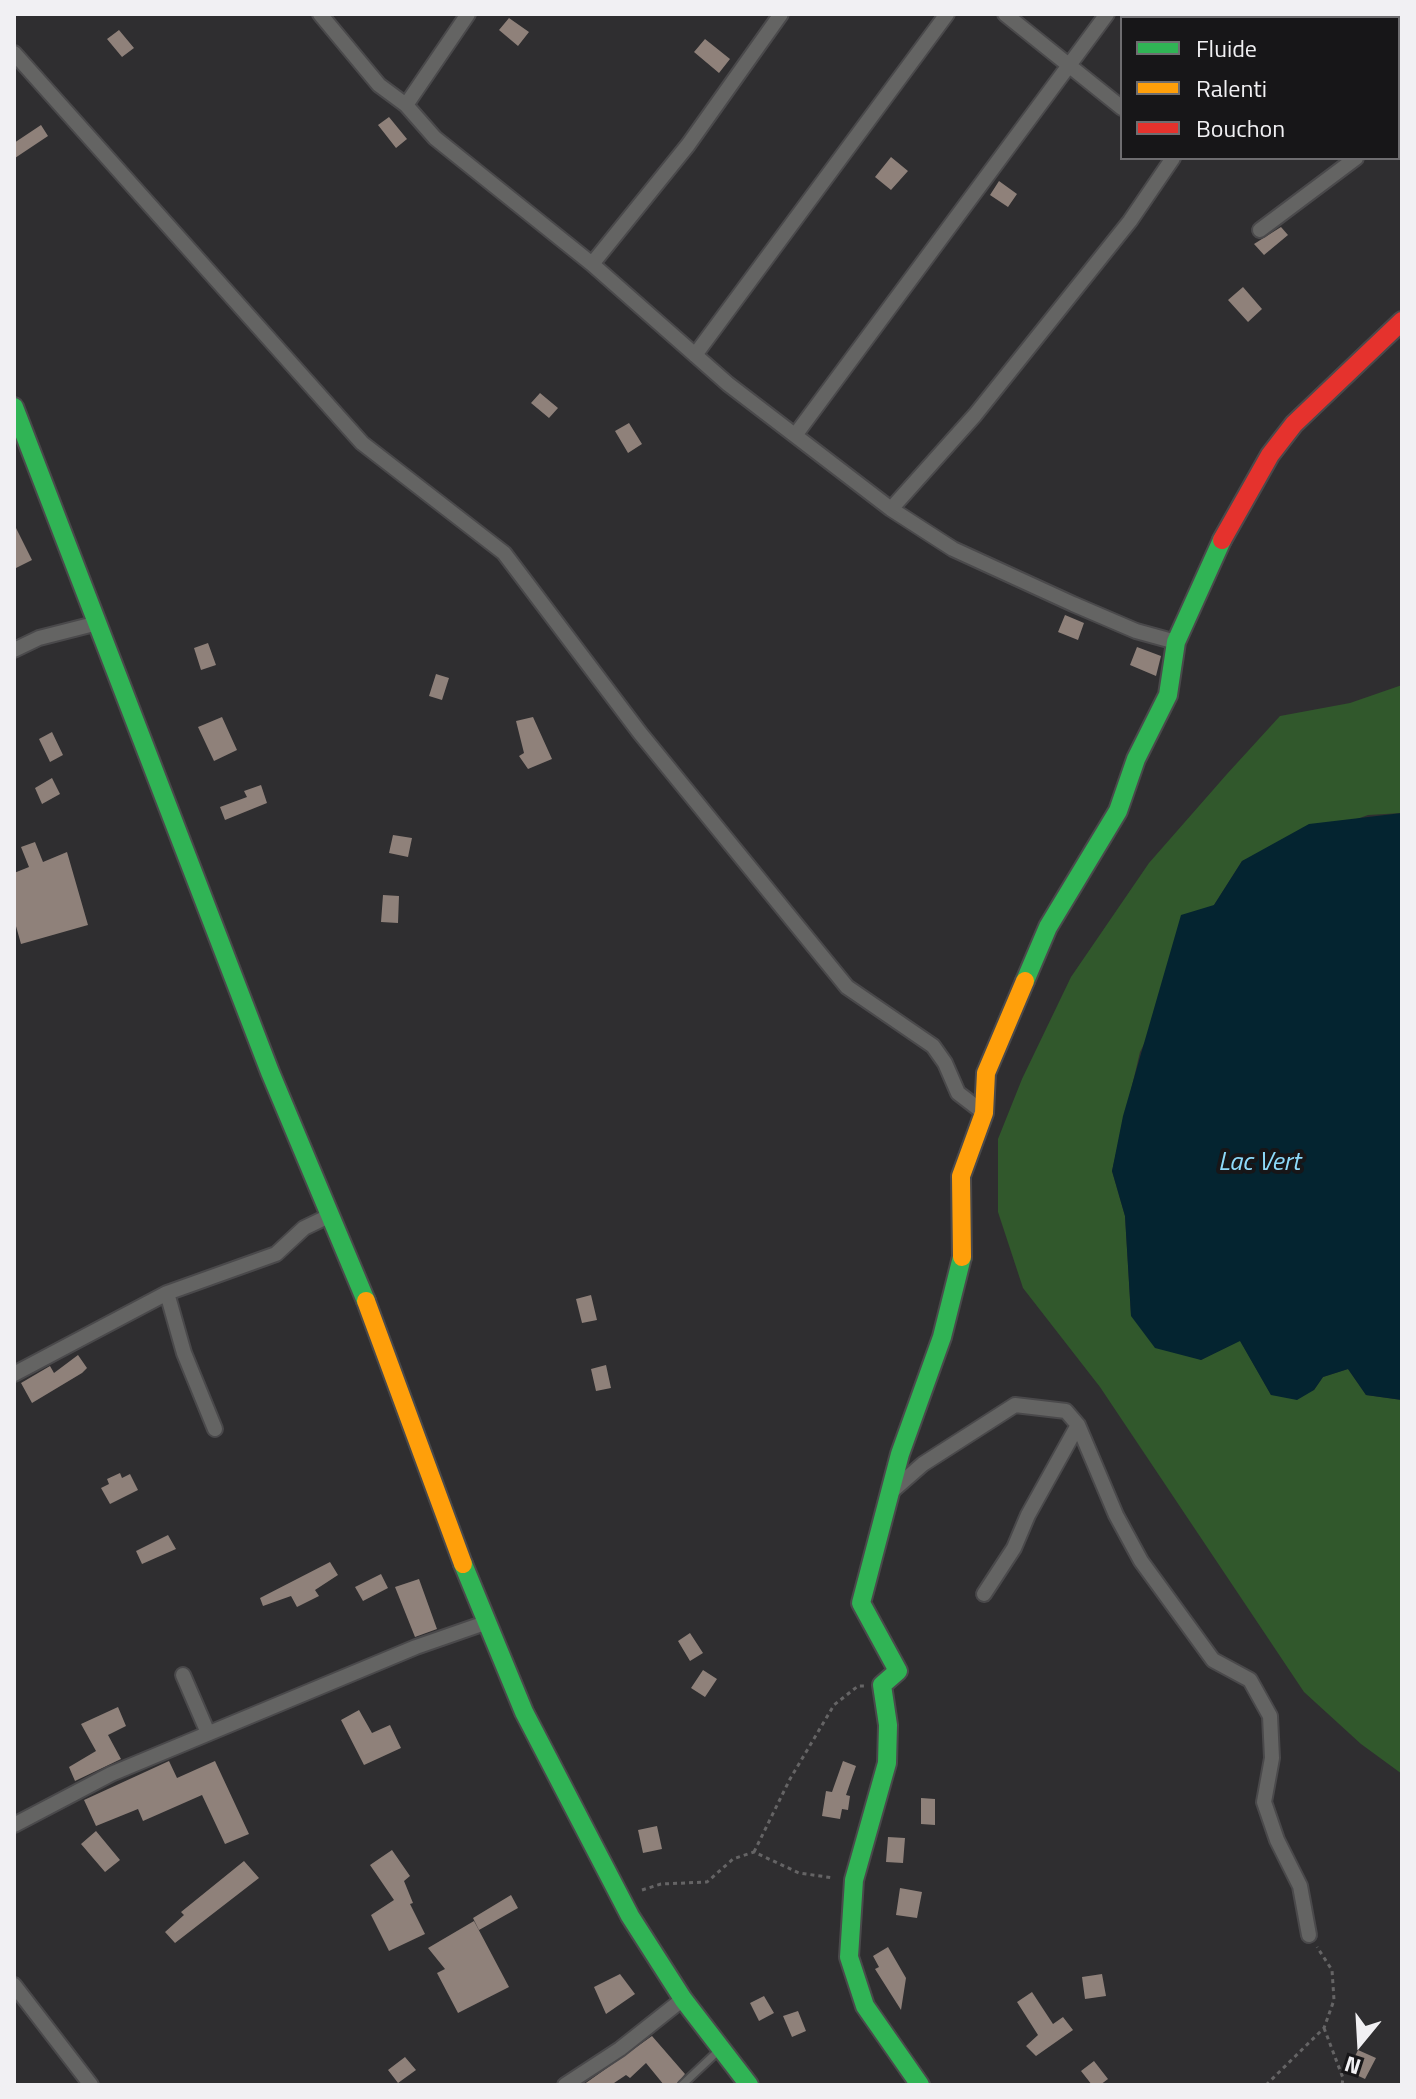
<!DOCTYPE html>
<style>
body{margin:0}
#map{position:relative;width:1416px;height:2099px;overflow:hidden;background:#2f2e30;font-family:"Titillium Web",sans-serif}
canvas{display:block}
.frame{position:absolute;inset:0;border:16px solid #f1f0f3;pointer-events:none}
.legend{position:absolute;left:1120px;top:16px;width:280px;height:144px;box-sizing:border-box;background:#171618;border:2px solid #6e6d70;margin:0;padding:10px 14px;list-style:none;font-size:24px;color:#f1f0f3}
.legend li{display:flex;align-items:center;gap:16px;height:40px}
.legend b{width:40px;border:2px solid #6e6d70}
.north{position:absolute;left:1320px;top:2003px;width:80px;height:80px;-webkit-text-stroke:6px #171618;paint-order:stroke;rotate:198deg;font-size:22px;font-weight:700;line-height:32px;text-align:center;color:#f1f0f3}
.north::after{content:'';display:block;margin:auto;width:28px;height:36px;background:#f1f0f3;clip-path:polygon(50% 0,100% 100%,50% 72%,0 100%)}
</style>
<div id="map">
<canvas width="1416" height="2099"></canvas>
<div class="frame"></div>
<ul class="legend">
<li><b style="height:10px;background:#30b455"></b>Fluide</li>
<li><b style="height:10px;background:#ff9f0a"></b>Ralenti</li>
<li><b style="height:10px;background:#e5322d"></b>Bouchon</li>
</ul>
<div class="north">N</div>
</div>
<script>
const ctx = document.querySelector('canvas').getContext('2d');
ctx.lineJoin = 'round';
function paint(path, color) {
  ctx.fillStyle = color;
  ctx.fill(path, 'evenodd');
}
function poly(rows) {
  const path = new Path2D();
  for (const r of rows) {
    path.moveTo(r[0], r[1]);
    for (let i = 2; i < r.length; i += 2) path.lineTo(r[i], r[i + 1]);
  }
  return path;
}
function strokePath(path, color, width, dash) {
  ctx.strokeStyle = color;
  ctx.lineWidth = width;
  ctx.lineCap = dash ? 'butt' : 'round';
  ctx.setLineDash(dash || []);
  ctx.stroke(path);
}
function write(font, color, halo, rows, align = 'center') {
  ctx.font = font + ' "Titillium Web",sans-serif';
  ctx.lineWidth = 8;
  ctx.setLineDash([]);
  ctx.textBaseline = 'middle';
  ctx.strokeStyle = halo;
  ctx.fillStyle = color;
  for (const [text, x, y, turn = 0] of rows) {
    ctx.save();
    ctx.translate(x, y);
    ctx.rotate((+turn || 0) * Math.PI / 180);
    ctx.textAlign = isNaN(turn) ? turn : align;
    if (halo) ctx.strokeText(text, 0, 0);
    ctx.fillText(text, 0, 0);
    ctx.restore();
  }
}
paint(poly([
 [1402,685,1402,813,1368,815,1242,861,1214,905,1140,1052,1112,1171,1125,1216,1131,1315,1201,1360,1240,1340,1271,1395,1314,1390,1323,1377,1348,1369,1366,1395,1402,1400,1402,1774,1361,1744,1304,1692,1100,1387,1023,1288,998,1212,998,1139,1022,1079,1071,977,1149,863,1227,774,1280,716,1350,703]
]), '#31582c');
paint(poly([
 [1402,813,1402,1400,1366,1395,1348,1369,1323,1377,1314,1390,1297,1400,1271,1395,1240,1341,1201,1360,1155,1348,1131,1316,1125,1216,1112,1171,1123,1116,1181,915,1214,905,1242,861,1309,824]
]), '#042430');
paint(poly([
 [509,18,529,32,518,46,499,30],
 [119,30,134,48,122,57,107,39],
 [705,39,730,59,719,73,694,52],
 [389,117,407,139,396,148,378,125],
 [41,125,48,136,15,158,14,143],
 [891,157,908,171,891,190,875,177],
 [999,181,1017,194,1008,207,990,195],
 [1281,227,1288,235,1264,255,1254,244],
 [1243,287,1262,309,1248,322,1228,300],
 [540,393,558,408,549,418,531,403],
 [629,423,642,444,628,453,615,431],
 [14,524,32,560,14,569],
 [1065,615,1084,623,1078,640,1058,632],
 [208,643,216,665,201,670,194,648],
 [1137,647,1161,656,1156,676,1130,665],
 [436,674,449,678,442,700,429,696],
 [222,717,237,750,214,761,198,727],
 [533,717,552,759,528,769,519,756,524,753,516,721],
 [52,732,63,755,50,762,39,739],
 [52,778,60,794,42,804,35,788],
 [261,785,267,803,225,820,220,807,247,797,244,791],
 [393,835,412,838,408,857,389,853],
 [35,842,43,862,67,852,88,925,21,944,14,919,14,873,29,867,21,847],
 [383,895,399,896,398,923,381,922],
 [591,1295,597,1320,582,1323,576,1299],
 [78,1355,87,1368,82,1373,32,1403,21,1383,50,1366,54,1373],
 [606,1365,611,1388,596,1391,591,1369],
 [120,1473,122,1478,130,1474,138,1490,110,1504,101,1488,109,1484,107,1479],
 [168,1535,176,1549,142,1564,136,1551],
 [330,1562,338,1575,315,1590,319,1596,297,1607,291,1596,263,1606,260,1598],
 [381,1574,388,1588,363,1601,355,1587],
 [419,1579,437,1629,415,1637,395,1587],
 [690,1633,703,1653,690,1661,678,1641],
 [703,1670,717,1679,705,1697,691,1688],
 [118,1707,126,1726,108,1735,121,1759,75,1781,69,1767,96,1751,81,1724],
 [359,1710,372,1733,390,1725,401,1748,364,1765,341,1720],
 [169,1761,177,1778,215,1761,249,1834,225,1844,202,1795,143,1821,138,1809,96,1826,84,1800],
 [843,1761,856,1766,846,1795,850,1796,848,1810,842,1809,840,1819,822,1816,826,1791,832,1792],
 [921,1798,935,1799,935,1825,921,1824],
 [657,1826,662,1849,643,1853,638,1830],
 [96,1831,120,1860,105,1872,81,1844],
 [888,1837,905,1838,903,1863,886,1862],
 [392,1850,410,1876,404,1881,413,1903,410,1904,425,1934,389,1951,371,1915,394,1900,370,1865],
 [244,1861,259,1878,175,1943,165,1932,184,1915,181,1912],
 [900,1888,922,1892,917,1918,896,1915],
 [511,1895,518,1908,479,1930,473,1918],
 [474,1921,509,1987,458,2013,437,1973,445,1969,428,1948],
 [888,1947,906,1978,901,2010,875,1969,879,1967,873,1956],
 [620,1974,635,1994,606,2014,594,1987],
 [1102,1974,1106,1996,1085,1999,1082,1977],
 [1032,1992,1053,2024,1063,2017,1073,2030,1036,2056,1026,2046,1038,2035,1017,2002],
 [764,1996,774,2013,759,2021,750,2003],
 [798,2011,806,2031,792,2037,783,2016],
 [652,2036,685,2074,676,2085,664,2085,646,2063,630,2078,626,2075,611,2085,583,2085],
 [1358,2050,1376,2058,1365,2079,1348,2071],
 [405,2057,416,2070,398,2083,388,2070],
 [1094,2061,1108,2079,1100,2085,1092,2085,1081,2071]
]), '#8f817a');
const lane = poly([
 [682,2085,716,2053]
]);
const street = poly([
 [320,14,379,85,406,105,435,138,592,264,728,384,891,509,953,549,1073,604,1136,631,1176,642],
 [1005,14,1122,108],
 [1268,18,1271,14],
 [14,53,362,443,504,553,640,733,847,987,933,1046,945,1063,958,1093,984,1113],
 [406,105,468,14],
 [1398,126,1402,123],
 [1260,230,1356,158],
 [592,264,688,145,781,14],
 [695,355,947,14],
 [796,434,1107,14],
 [891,509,975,415,1130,221,1173,158],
 [14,650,39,638,98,623],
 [167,1293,184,1353,215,1429],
 [14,1374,167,1293,276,1254,304,1228,331,1215],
 [891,1492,923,1464,1015,1405,1066,1411,1078,1425,1116,1515,1141,1561,1213,1660,1250,1680,1270,1716,1272,1758,1264,1802,1277,1840,1300,1886,1309,1935],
 [984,1594,1014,1548,1028,1515,1078,1425],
 [183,1675,208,1733],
 [14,1825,111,1774,416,1647,485,1623],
 [14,1985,91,2085],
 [565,2085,620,2049,683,1999]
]);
const fast = poly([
 [14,407,270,1072,366,1301],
 [1025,981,1048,927,1118,811,1136,759,1168,695,1176,642,1222,540],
 [463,1564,524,1712,630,1916,683,1999,749,2085],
 [920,2085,865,2006,849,1957,854,1880,887,1763,888,1725,882,1685,898,1671,861,1603,900,1454,942,1337,962,1257]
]);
const slow = poly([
 [962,1257,961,1176,984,1113,986,1073,1025,981],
 [366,1301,463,1564]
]);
const jam = poly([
 [1222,540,1270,455,1294,424,1402,321]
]);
strokePath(lane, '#4a494b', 11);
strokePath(street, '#4a494b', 18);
strokePath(fast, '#4a494b', 22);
strokePath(slow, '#4a494b', 22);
strokePath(jam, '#4a494b', 22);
strokePath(poly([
 [754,1852,790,1779,834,1705,858,1686,865,1686],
 [642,1890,661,1884,707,1882,733,1859,754,1852,799,1873,834,1878],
 [1324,2028,1343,2078,1342,2085],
 [1266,2085,1324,2028,1334,2000,1332,1970,1317,1947]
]), '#656465', 3, [4, 4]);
strokePath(lane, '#646463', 7);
strokePath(street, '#646463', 14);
strokePath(fast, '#30b455', 18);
strokePath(slow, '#ff9f0a', 18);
strokePath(jam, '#e5322d', 18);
write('italic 26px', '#8ddafa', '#171618', [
 ["Lac Vert",1259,1164]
]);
</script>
